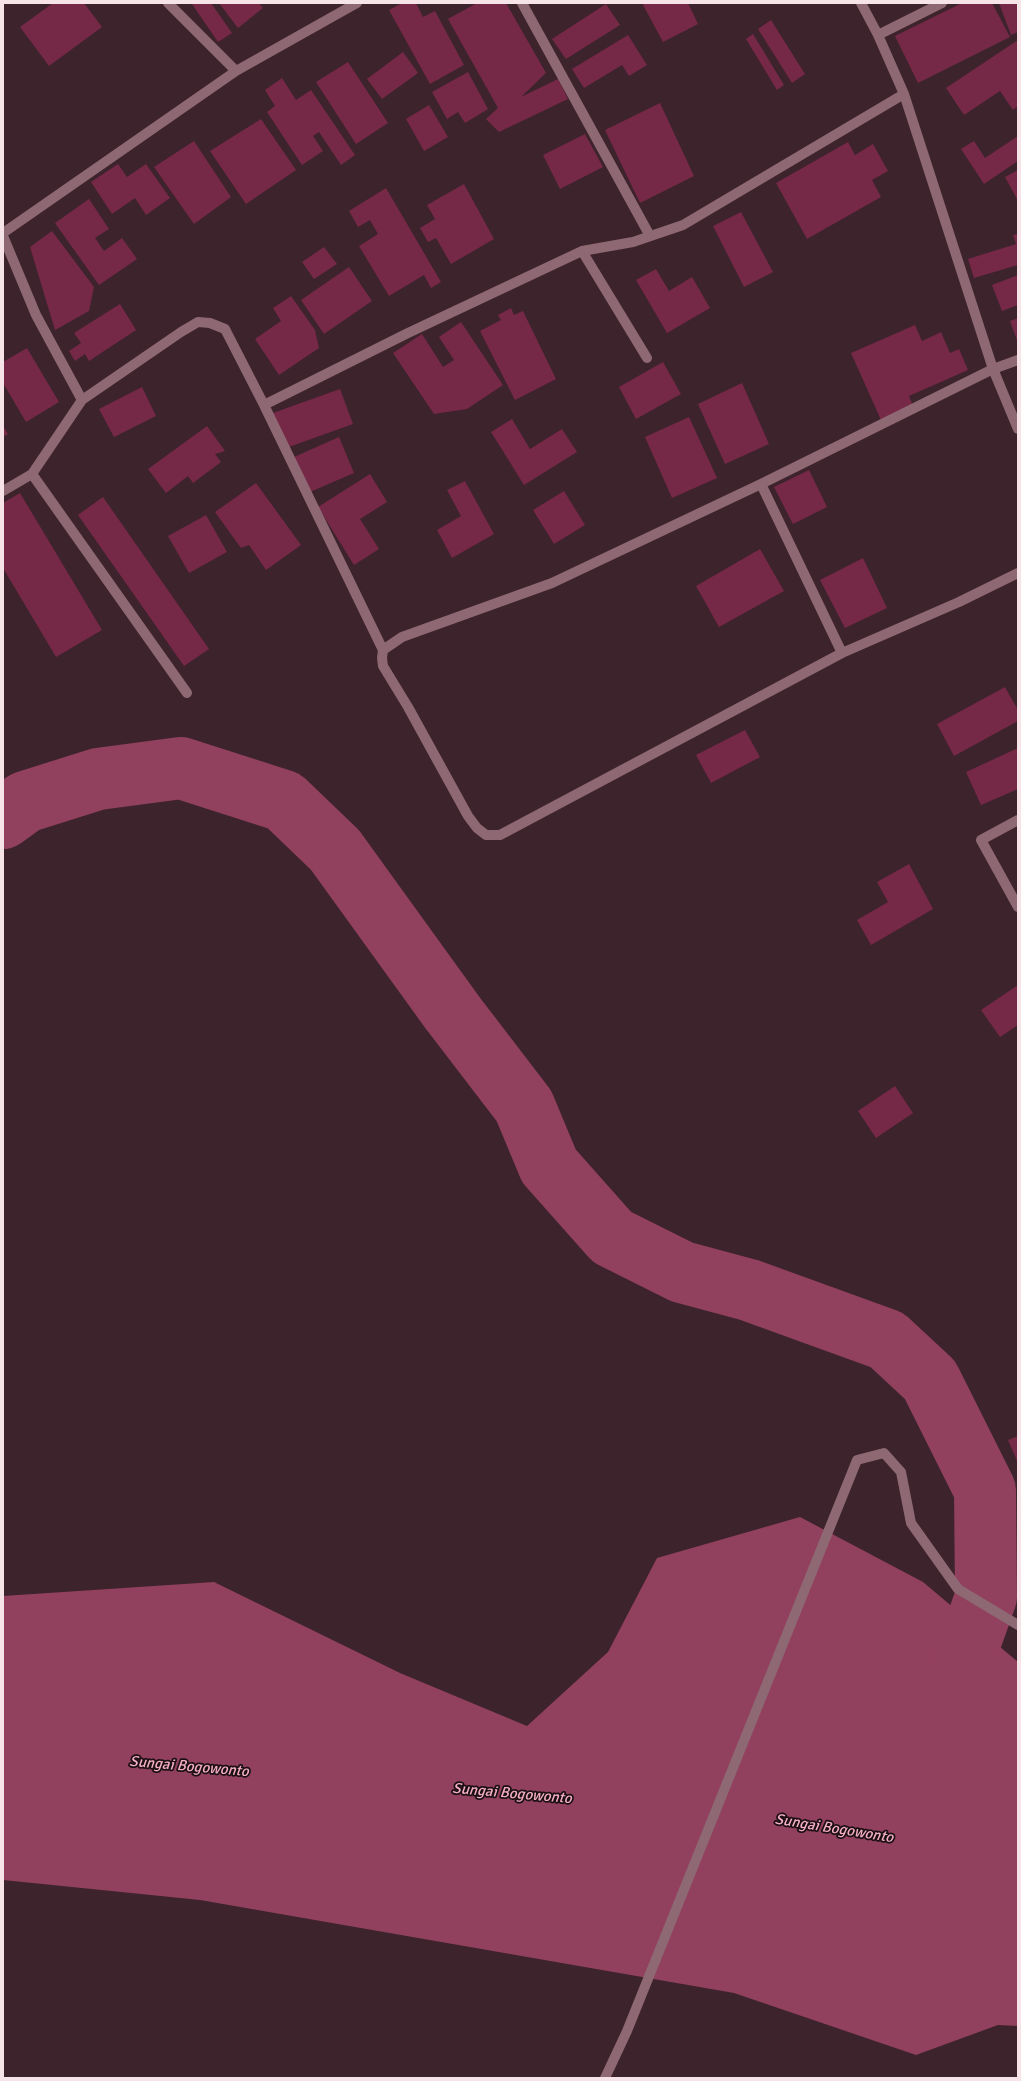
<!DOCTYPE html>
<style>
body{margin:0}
#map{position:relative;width:1021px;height:2081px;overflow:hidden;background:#3d232b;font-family:Signika,sans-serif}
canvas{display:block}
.frame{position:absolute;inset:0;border:4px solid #f6e4e9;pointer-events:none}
</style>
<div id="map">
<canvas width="1021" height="2081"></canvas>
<div class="frame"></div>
</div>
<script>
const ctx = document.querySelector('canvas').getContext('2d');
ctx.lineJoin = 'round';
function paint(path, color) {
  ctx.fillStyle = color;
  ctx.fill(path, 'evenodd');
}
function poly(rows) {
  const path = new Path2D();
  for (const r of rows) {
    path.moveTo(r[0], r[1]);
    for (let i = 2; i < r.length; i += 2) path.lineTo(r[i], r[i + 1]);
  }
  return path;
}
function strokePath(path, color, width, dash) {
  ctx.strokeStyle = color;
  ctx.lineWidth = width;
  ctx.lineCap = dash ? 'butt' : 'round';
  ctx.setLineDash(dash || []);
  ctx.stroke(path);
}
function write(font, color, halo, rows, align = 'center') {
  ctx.font = font + ' Signika,sans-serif';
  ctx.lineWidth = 3.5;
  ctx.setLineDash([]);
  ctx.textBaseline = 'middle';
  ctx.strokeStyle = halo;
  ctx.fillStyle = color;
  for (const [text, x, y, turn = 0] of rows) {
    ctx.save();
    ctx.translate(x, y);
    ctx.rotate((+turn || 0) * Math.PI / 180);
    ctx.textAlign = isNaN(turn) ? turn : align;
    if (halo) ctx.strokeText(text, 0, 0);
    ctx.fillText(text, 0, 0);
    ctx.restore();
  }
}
paint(poly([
 [800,1517,923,1582,1018,1662,1018,2026,998,2025,916,2055,734,1993,200,1900,3,1880,3,1596,214,1582,400,1673,527,1726,608,1652,657,1558]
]), '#91405e');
strokePath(poly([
 [3,818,25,802,98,779,181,768,284,801,335,850,452,1012,524,1106,549,1166,612,1237,682,1272,749,1290,887,1340,930,1380,985,1490,986,1597,947,1707]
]), '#91405e', 62);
paint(poly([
 [53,3,84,3,102,27,49,66,20,27],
 [193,3,211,3,232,33,218,42,192,4],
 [219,3,259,3,263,8,238,28],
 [402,3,416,3,423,17,435,11,464,65,430,84,389,10],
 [477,3,506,3,546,73,521,97,558,79,568,99,499,132,486,119,498,108,448,19],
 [642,3,688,3,698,24,663,42],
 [962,3,992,3,1010,37,918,83,895,36],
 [999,3,1018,3,1018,32,1011,35],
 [606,4,620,25,566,59,552,39],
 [771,20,805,74,792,83,758,29],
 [753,34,784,85,777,90,746,39],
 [628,35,647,65,629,76,622,65,584,88,572,69],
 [1018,40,1018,106,1013,110,1000,91,964,115,946,88],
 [403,52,418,73,382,99,367,79],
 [348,62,388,123,356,144,316,82],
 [468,72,488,109,465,123,458,112,447,119,432,92],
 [282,78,296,100,311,90,355,155,341,165,319,132,313,136,323,151,302,165,267,112,275,106,265,90],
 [660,103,694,176,640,203,605,130],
 [429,105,448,137,424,151,406,119],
 [261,119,296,170,246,204,210,151],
 [585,134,603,167,560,189,543,155],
 [1018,136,1018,161,984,184,961,149,974,141,985,158],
 [194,141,231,197,194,224,154,167],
 [848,142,855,155,873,144,888,171,872,180,881,197,807,239,776,183],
 [118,164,127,177,146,164,170,198,146,215,135,198,112,214,91,182],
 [1018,170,1018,201,1005,177],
 [464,184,494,239,451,264,436,238,428,242,420,228,435,219,427,205],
 [386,188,441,282,431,288,424,275,389,296,359,246,378,234,370,220,358,227,349,211],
 [89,199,109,229,95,238,104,251,122,238,137,259,99,285,55,223],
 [741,212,773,272,744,287,713,226],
 [52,231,94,287,89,311,55,330,30,247],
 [1018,234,1018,265,974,278,968,259,1016,244,1013,235],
 [324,247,337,264,314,279,302,262],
 [349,267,372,301,324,334,301,300],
 [656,269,669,291,692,277,710,308,667,333,636,280],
 [1018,275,1018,305,1002,311,992,285],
 [291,296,315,330,319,348,279,375,255,339,281,321,273,308],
 [120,304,136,330,89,361,85,354,75,361,69,351,81,343,74,333],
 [511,308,514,315,523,311,556,379,515,400,480,331,501,320,498,315],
 [1018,318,1018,343,1010,321],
 [461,322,503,385,467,409,434,414,393,353,422,334,443,367,454,360,439,337],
 [915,325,922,341,941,332,950,353,959,349,968,370,909,396,913,406,881,420,851,353],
 [27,348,59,402,26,422,3,383,3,362],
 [663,362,681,394,636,419,619,387],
 [742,383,769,444,725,464,698,404],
 [142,387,156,416,114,437,99,409],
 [340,389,353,424,286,448,273,413],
 [689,417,717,478,672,498,645,437],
 [512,419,530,449,562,429,577,452,524,485,491,432],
 [3,426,8,434,3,437],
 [207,426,225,451,215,454,221,462,193,483,188,476,166,493,148,469],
 [339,437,354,473,310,492,294,457],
 [809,470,827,507,793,524,774,487],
 [370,474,387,502,360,519,379,549,354,565,318,507],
 [465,481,494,534,452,558,437,530,461,516,447,490],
 [256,483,301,545,266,570,249,545,241,548,215,512],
 [564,491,585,525,554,544,533,510],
 [20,493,102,630,56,657,3,568,3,503],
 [103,497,209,649,184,666,78,515],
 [206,515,227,552,189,573,168,536],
 [760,549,784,591,719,627,696,586],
 [863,558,887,608,845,628,820,580],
 [1005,687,1018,710,1018,721,954,756,937,724],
 [745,730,760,757,711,783,696,755],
 [1018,748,1018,789,981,805,966,772],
 [909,864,933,909,871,945,857,920,888,902,877,882],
 [1018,985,1018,1025,1000,1037,981,1010],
 [895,1086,913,1113,876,1138,858,1111],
 [1018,1436,1018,1463,1008,1440]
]), '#762847');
strokePath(poly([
 [168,3,236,71],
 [522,3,650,236],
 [861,3,878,35,904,94,993,369,1018,429],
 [878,35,942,3],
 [3,233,236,71,357,3],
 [3,236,36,315,82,400],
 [582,251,647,358],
 [1018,360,993,369,761,484,552,583,402,637,383,650,382,658,383,666,408,707,468,816,477,828,486,835,500,835,842,653,959,602,1018,573],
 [264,405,383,650],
 [32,474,187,693],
 [761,484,842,653],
 [3,491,32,474,82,400,181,332,198,322,210,323,225,329,264,405,408,333,582,251,633,242,683,225,904,94],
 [1018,820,981,840,1018,907],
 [605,2078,627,2031,857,1460,884,1453,901,1472,911,1523,958,1589,1018,1625]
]), '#8e6873', 10);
write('italic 15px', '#f4aec3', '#1c1014', [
 ["Sungai Bogowonto",189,1767,5],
 ["Sungai Bogowonto",512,1794,5],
 ["Sungai Bogowonto",834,1829,9]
]);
</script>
